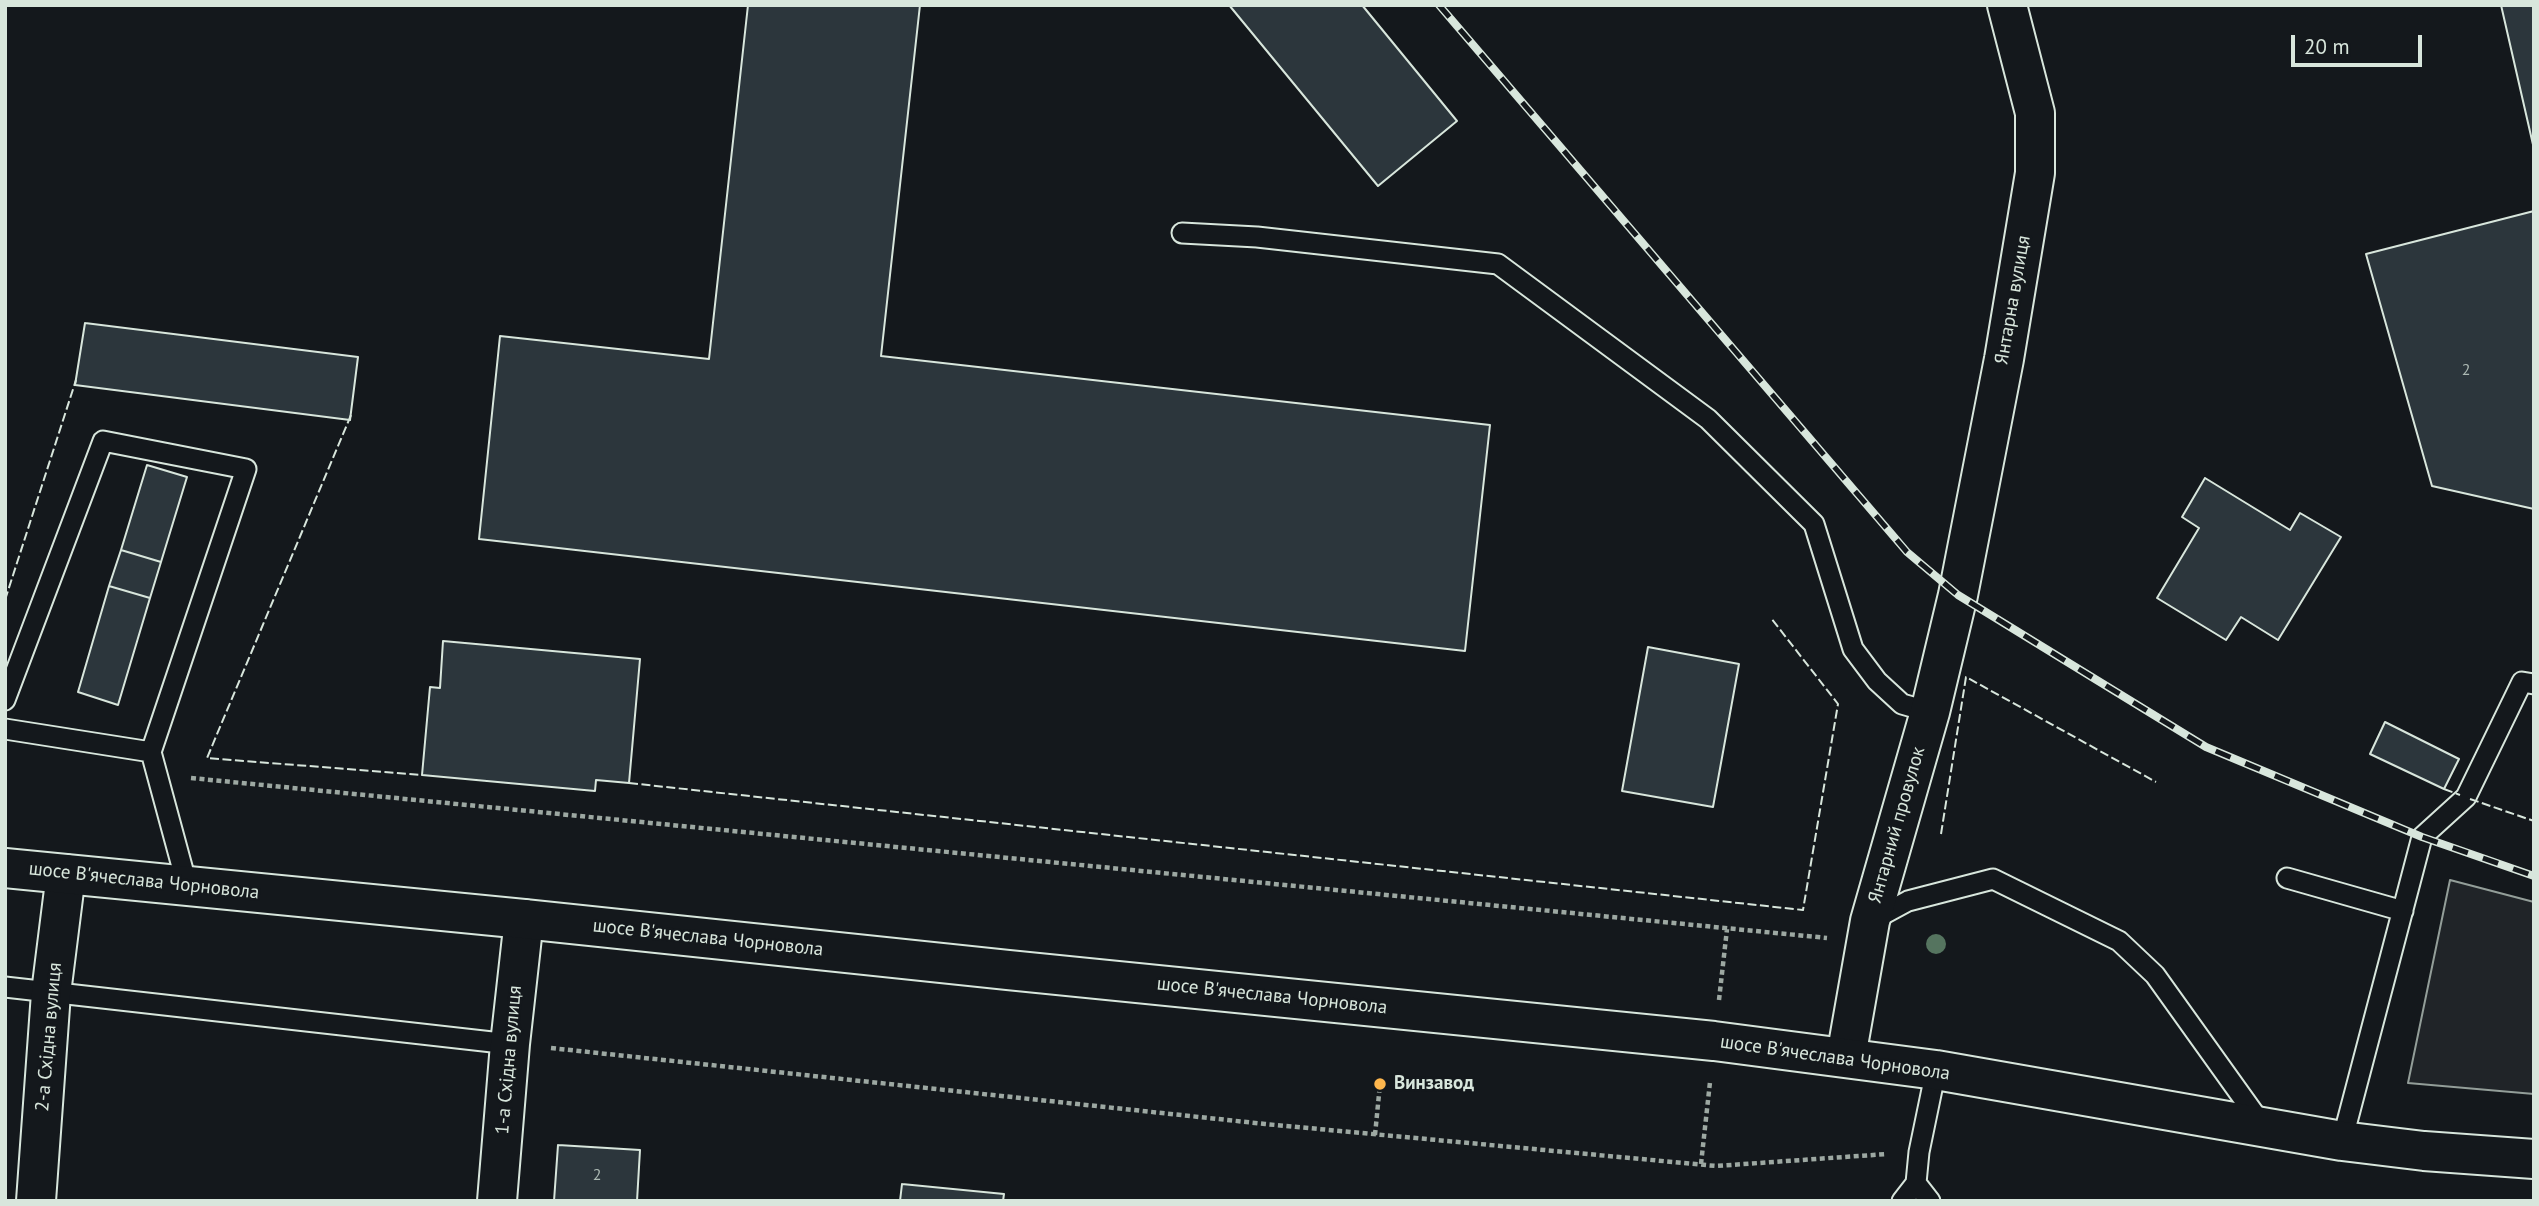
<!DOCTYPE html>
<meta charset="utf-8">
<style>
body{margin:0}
#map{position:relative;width:2539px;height:1206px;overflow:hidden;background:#14181c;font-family:"PT Sans",sans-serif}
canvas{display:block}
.frame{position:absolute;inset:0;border:7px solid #d8e6dc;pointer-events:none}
.scale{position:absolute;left:2291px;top:35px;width:131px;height:32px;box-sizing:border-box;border:4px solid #d8e6dc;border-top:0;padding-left:9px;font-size:21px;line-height:24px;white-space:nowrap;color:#d8e6dc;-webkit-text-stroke:5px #14181c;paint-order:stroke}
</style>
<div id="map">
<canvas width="2539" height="1206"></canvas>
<div class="frame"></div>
<div class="scale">20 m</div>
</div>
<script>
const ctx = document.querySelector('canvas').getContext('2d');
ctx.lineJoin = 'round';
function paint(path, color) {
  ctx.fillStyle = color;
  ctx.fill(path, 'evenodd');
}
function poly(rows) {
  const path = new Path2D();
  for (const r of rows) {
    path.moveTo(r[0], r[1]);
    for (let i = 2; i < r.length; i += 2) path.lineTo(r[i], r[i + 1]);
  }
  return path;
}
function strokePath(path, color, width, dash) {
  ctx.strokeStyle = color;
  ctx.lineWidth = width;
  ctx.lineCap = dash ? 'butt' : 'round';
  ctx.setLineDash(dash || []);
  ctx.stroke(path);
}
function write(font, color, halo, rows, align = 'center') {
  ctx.font = font + ' "PT Sans",sans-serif';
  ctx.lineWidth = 5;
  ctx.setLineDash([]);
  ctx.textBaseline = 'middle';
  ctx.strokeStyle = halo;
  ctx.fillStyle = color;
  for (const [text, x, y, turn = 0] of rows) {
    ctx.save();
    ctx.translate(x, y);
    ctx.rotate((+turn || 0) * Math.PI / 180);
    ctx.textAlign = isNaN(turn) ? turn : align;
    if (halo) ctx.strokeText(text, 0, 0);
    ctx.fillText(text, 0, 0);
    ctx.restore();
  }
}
const green = poly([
 [2450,880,2534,902,2534,1094,2408,1083,2450,880]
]);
paint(green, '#202428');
strokePath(green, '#939e99', 2);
const building = poly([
 [748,5,920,5,881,356,1490,425,1465,651,479,539,500,336,709,359,748,5],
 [1229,5,1362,5,1457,121,1378,186,1229,5],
 [2501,5,2534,5,2534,149,2501,5],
 [2534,211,2534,509,2432,486,2366,254,2534,211],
 [85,323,358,357,350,420,75,385,85,323],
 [147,465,187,477,161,562,121,550,147,465],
 [2205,478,2290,530,2300,513,2341,537,2278,640,2241,617,2226,640,2157,598,2199,528,2182,517,2205,478],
 [121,550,161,562,150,598,109,586,121,550],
 [109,586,150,598,118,705,78,692,109,586],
 [443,641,640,659,629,783,596,780,595,791,422,775,430,687,440,688,443,641],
 [1648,647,1739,664,1713,807,1622,791,1648,647],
 [2385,722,2459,759,2444,789,2370,754,2385,722],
 [558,1145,640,1150,637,1201,554,1201,558,1145],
 [902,1184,1004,1194,1003,1201,900,1201,902,1184]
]);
paint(building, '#2c363c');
strokePath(building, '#d8e6dc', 2);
const lane = poly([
 [1182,233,1257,237,1498,264,1708,419,1814,524,1853,649,1877,681,1902,704,1930,712],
 [5,700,103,441,246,469,151,752],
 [5,729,151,752,187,885],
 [2287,878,2403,911],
 [1871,921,1908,901,1993,879,2119,941,2155,975,2263,1126],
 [5,987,510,1044],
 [2342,1141,2422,837,2466,797,2522,682,2534,684],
 [1916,1183,1930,1201],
 [1902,1201,1916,1183,1919,1152,1936,1070]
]);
const street = poly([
 [1846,1057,1870,921,1930,712,1958,595,2004,359,2035,173,2035,113,2007,5],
 [36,1201,51,993,66,874],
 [497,1201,510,1044,524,919]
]);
const primary = poly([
 [5,868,524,919,1008,970,1714,1041,1936,1070,2342,1141,2424,1151,2534,1159]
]);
strokePath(lane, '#d8e6dc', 23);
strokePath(street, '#d8e6dc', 42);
strokePath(primary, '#d8e6dc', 42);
strokePath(poly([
 [191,778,1827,938],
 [1719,1000,1727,929],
 [551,1048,1265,1124,1716,1166,1887,1154],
 [1375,1135,1380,1084],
 [1701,1164,1710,1082]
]), '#9da8a2', 4.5, [5, 3.5]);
strokePath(lane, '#14181c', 19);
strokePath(street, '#14181c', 38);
strokePath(primary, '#14181c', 38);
const rail = poly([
 [1439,5,1907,552,1958,595,2206,747,2422,837,2534,876]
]);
strokePath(rail, '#d8e6dc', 8);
strokePath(rail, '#14181c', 5, [16]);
strokePath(poly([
 [351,415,207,758,422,775],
 [5,600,76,380],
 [629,783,1803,910,1838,704,1771,618],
 [2444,789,2460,795],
 [2470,799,2534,821],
 [1941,834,1966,677,2156,782]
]), '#d8e6dc', 2, [9, 3.5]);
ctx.fillStyle = '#55745f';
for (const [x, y] of [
 [1936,944]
]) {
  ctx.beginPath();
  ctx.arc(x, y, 10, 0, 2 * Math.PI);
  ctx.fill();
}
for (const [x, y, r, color] of [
 [1380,1084,7,"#ffb74d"]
]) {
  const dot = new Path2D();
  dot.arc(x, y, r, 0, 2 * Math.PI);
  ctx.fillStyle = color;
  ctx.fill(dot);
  strokePath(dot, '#14181c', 2.5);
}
write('16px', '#adbab4', null, [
 ["2",2466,370],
 ["2",597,1175]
]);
write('19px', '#d8e6dc', '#14181c', [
 ["Янтарна вулиця",2013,300,-80],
 ["Янтарний провулок",1897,825,-74],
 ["шосе В'ячеслава Чорновола",144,881,6],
 ["шосе В'ячеслава Чорновола",708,938,6],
 ["шосе В'ячеслава Чорновола",1272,996,6],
 ["2-а Східна вулиця",49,1037,-85],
 ["шосе В'ячеслава Чорновола",1835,1058,8],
 ["1-а Східна вулиця",509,1060,-85]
]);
write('bold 19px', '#d8e6dc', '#14181c', [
 ["Винзавод",1394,1084]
], 'left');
</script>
